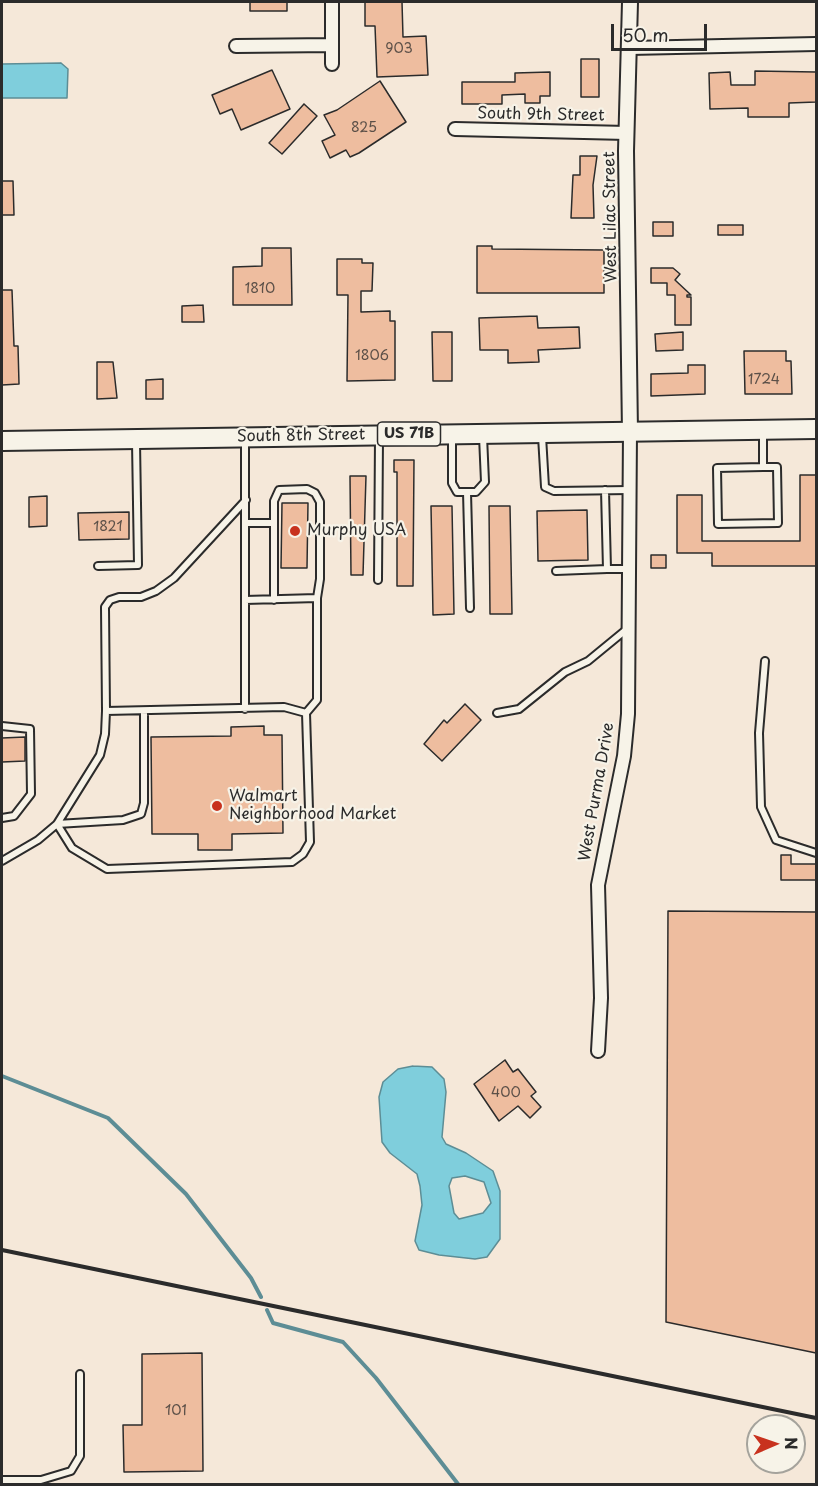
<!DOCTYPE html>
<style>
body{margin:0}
#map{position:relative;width:818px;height:1486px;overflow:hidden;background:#f5e8d9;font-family:"Playpen Sans",sans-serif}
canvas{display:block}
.frame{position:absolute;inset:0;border:3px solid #2b2b2b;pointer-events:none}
.north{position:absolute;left:746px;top:1414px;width:60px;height:60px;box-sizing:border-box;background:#f7f3e8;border:2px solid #a5a39c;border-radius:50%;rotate:88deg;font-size:16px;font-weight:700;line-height:24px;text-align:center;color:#2b2b2b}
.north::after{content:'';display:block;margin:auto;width:21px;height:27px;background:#c8321e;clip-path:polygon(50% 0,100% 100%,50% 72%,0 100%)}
.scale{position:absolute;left:611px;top:24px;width:96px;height:27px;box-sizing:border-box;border:3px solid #2b2b2b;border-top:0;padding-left:8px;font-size:18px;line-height:21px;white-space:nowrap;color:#2b2b2b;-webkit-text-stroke:4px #f7f3e8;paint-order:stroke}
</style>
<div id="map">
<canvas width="818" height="1486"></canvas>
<div class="frame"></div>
<div class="north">N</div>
<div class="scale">50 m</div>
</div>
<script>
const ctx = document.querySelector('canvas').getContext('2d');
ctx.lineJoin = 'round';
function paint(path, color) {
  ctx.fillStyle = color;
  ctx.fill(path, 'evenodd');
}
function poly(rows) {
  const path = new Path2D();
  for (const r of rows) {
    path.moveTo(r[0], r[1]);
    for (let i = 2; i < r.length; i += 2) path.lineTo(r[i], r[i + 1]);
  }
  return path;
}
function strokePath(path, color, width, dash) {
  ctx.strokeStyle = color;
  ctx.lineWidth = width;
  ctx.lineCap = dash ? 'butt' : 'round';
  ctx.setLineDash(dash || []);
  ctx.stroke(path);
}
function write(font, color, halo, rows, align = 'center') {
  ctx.font = font + ' "Playpen Sans",sans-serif';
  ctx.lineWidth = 4.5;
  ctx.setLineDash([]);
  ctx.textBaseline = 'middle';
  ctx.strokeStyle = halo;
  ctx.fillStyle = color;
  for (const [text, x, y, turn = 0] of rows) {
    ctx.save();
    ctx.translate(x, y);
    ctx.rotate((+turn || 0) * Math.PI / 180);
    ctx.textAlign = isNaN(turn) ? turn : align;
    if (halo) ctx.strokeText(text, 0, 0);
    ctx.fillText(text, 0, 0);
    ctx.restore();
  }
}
const water = poly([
 [61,63,68,69,67,98,2,98,2,64,61,63],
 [413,1066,432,1067,444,1079,446,1092,442,1137,446,1144,466,1153,493,1171,500,1191,500,1239,487,1257,475,1259,439,1255,419,1250,415,1241,422,1205,420,1186,417,1174,390,1153,382,1142,379,1097,383,1082,398,1069,413,1066],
 [465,1176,484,1182,491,1203,483,1213,459,1219,454,1213,449,1186,452,1178,465,1176]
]);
paint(water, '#7fcedc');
strokePath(water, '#5d8d95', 1.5);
strokePath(poly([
 [2,1076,108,1118,186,1194,251,1278,261,1297],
 [267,1310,273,1323,343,1342,376,1378,458,1484]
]), '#5d8d95', 4);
const building = poly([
 [250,2,287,2,287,11,250,11,250,2],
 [365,2,402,2,403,37,426,36,428,75,377,77,375,26,365,26,365,2],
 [581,59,599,59,599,97,581,97,581,59],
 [272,70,290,109,241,130,232,109,220,114,212,95,272,70],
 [755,71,816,72,816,102,789,103,789,117,748,117,748,108,710,109,709,73,730,72,731,85,755,85,755,71],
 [550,72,550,96,540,96,540,103,525,103,525,94,502,95,502,104,462,104,462,82,515,82,515,73,550,72],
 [380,81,406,122,359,153,350,157,346,150,330,158,322,141,335,135,324,115,337,110,380,81],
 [304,104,317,116,282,154,269,143,304,104],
 [580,156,597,156,593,185,594,218,571,218,573,175,580,175,580,156],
 [2,181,13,181,14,215,2,215,2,181],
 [653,222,673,222,673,236,653,236,653,222],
 [718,225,743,225,743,235,718,235,718,225],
 [477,246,492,246,492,249,604,250,604,293,477,293,477,246],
 [262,248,291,248,292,305,233,305,233,267,262,266,262,248],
 [337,259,362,259,362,263,373,263,372,291,361,291,361,312,390,311,390,321,395,321,395,380,347,381,348,295,337,295,337,259],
 [651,268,673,268,680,274,675,280,691,295,687,295,687,297,691,297,691,325,675,325,675,295,667,295,667,283,651,283,651,268],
 [2,290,12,290,14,346,18,346,19,384,2,385,2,290],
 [203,305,204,322,182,322,182,306,203,305],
 [537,316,538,328,579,327,580,348,538,350,539,362,508,363,508,350,480,350,479,318,537,316],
 [432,332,452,332,452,381,433,381,432,332],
 [683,332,683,350,656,351,655,334,683,332],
 [744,351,786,351,786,361,791,361,792,394,745,394,744,351],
 [97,362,113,362,117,398,97,399,97,362],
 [688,365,705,365,705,394,651,396,651,374,688,373,688,365],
 [163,379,163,399,146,399,146,380,163,379],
 [394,460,414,460,413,586,397,586,397,472,394,472,394,460],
 [800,475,816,475,816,566,712,566,712,553,677,553,677,495,702,495,702,541,800,541,800,475],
 [350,476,366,476,363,575,351,575,350,476],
 [47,496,47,526,29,527,29,497,47,496],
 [282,503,308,503,307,568,281,568,282,503],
 [431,506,452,506,454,614,433,615,431,506],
 [489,506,510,506,512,614,490,614,489,506],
 [587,510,588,560,538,561,537,511,587,510],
 [129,512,129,539,79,540,78,513,129,512],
 [651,555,666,555,666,568,651,568,651,555],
 [465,704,481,720,442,761,424,744,444,720,447,723,465,704],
 [264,726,264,735,282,735,283,833,232,834,232,850,198,850,198,834,152,834,151,737,231,736,231,727,264,726],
 [25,737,25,761,2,762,2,738,25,737],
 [781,855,791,855,791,864,816,864,816,880,781,880,781,855],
 [668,911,816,912,816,1353,666,1322,668,911],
 [505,1060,513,1072,518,1069,536,1092,531,1096,541,1107,530,1118,518,1106,499,1121,474,1084,505,1060],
 [202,1353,203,1471,124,1472,123,1425,142,1425,142,1354,202,1353]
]);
paint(building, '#eebd9f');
strokePath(building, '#2b2b2b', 1.5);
const service = poly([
 [452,435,452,483,457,492,467,492],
 [542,436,545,487,554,491,630,490],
 [763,467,777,467,778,523,718,524,717,468,763,467,763,430],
 [605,490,607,569,629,569],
 [246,523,274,523],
 [98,566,138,565,136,442],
 [556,571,607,569],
 [378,580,379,437],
 [274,600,274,501,279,490,307,489,315,493,320,502,320,579,317,598],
 [470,608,467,492,476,492,485,482,483,436],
 [765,661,759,733,761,807,776,840,816,853],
 [245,709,245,440],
 [106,711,284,707,306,713],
 [144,711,144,803,141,814,123,820,57,824,72,848,107,869,292,862,303,854,310,842,306,713,317,700,317,598,245,600],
 [497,713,519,709,565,672,588,661,627,629],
 [2,726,30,729,31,794,14,816,2,818],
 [2,861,38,840,57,824,100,755,105,734,106,711,105,607,110,600,119,597,141,597,156,591,174,578,246,500],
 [2,1480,41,1480,71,1471,80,1456,80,1374]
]);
const minor = poly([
 [332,2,332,64],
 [236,46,332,45],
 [630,48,816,44],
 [455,129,627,133],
 [598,1051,601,998,598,885,624,756,628,714,630,432]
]);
const tertiary = poly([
 [630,432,626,151,630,2]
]);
const primary = poly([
 [2,441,816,429]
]);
strokePath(service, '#2b2b2b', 10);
strokePath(minor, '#2b2b2b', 16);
strokePath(tertiary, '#2b2b2b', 18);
strokePath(primary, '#2b2b2b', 22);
strokePath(service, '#f7f3e8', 6);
strokePath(minor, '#f7f3e8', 12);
strokePath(tertiary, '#f7f3e8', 14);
strokePath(primary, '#f7f3e8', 18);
strokePath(poly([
 [2,1250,816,1418]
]), '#2b2b2b', 4);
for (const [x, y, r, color] of [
 [295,531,6,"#c8321e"],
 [217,806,6,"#c8321e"]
]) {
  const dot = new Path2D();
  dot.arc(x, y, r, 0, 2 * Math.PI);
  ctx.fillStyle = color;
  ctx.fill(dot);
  strokePath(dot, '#f7f3e8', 2);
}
write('14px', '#5c5048', null, [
 ["903",399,49],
 ["825",364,128],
 ["1810",260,289],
 ["1806",372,356],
 ["1724",764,380],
 ["1821",108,527],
 ["400",506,1093],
 ["101",176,1411]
]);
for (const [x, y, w] of [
 [409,434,63]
]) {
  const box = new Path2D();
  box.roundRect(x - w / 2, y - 12, w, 24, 4.5);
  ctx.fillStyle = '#f7f3e8';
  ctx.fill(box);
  strokePath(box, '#2b2b2b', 1.5);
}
write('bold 15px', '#2b2b2b', null, [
 ["US 71B",409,434]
]);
write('16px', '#2b2b2b', '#f7f3e8', [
 ["South 9th Street",541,115,1],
 ["West Lilac Street",611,217,-91],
 ["South 8th Street",301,436,-1],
 ["West Purma Drive",597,792,-80]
]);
write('16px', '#2b2b2b', '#f7f3e8', [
 ["Murphy USA",307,531],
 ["Walmart",229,797],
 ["Neighborhood Market",229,815]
], 'left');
</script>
